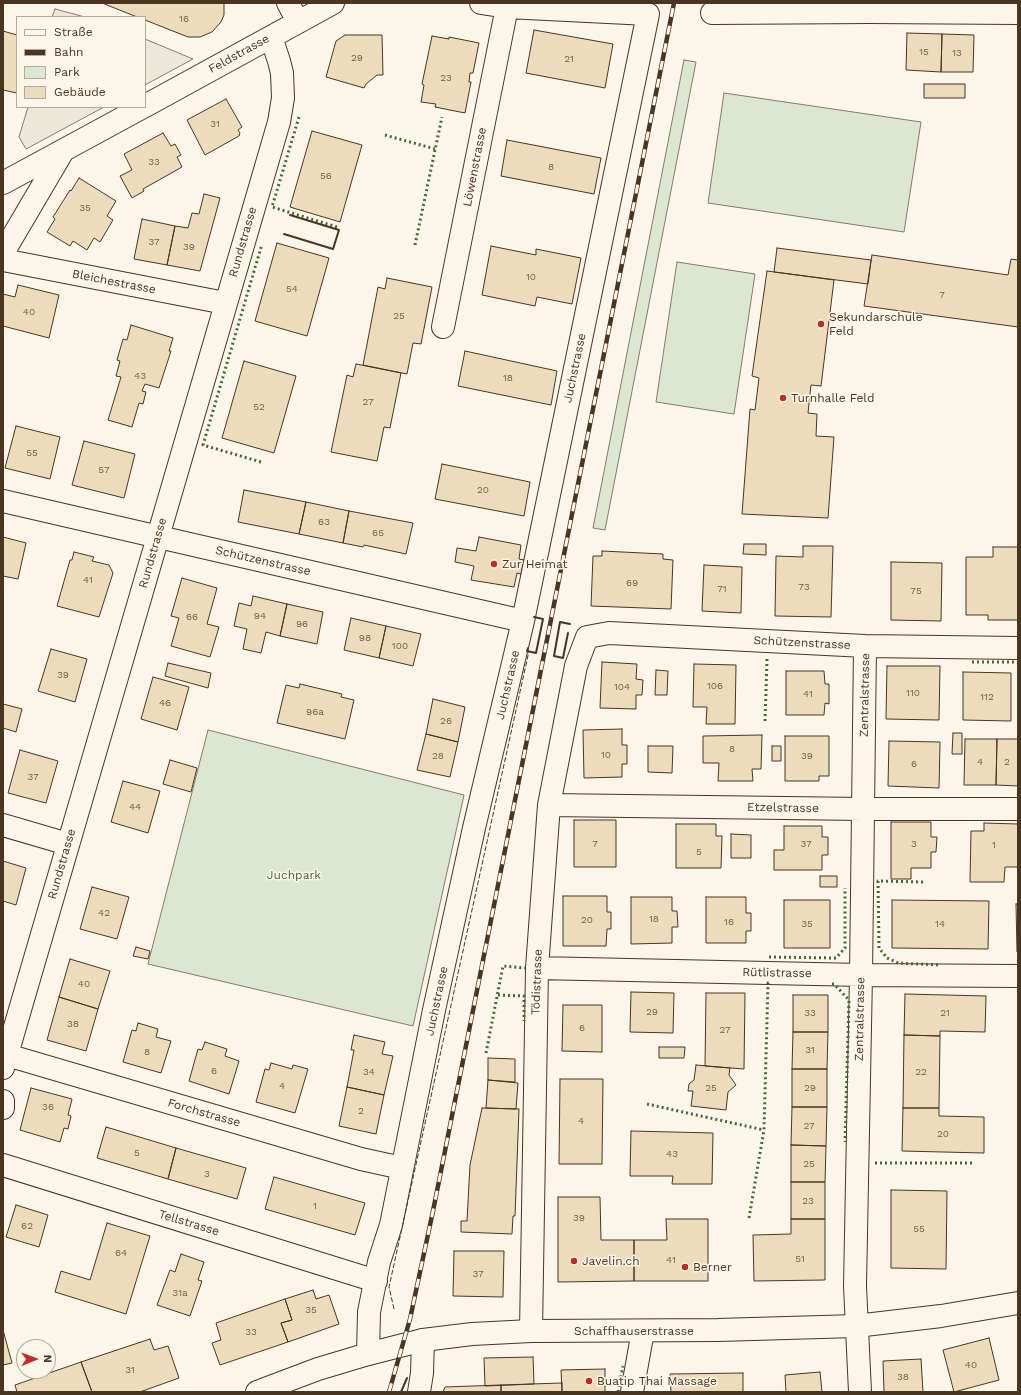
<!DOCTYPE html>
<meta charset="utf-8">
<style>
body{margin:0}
#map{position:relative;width:1021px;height:1395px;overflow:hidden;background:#fbf6e9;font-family:"Work Sans",sans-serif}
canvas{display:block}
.frame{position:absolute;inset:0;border:4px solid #4a3520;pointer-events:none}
.legend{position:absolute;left:16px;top:16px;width:130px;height:92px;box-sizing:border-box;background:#fbf6e9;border:1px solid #b4a999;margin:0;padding:5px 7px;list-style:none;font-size:12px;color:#4a3520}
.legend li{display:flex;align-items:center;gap:8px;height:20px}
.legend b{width:20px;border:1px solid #b4a999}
.north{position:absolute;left:16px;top:1339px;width:40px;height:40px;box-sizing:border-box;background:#fbf6e9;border:1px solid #b4a999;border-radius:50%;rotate:89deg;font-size:11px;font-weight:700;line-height:16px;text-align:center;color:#4a3520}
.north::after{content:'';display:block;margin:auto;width:14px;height:18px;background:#c62828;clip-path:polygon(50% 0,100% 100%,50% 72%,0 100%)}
</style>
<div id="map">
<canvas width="1021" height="1395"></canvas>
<div class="frame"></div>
<ul class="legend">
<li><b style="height:5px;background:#fbf6e9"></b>Straße</li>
<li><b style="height:5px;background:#4a3520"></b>Bahn</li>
<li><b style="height:11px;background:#dce7d0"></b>Park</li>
<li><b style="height:11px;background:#ecdcbc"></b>Gebäude</li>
</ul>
<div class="north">N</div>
</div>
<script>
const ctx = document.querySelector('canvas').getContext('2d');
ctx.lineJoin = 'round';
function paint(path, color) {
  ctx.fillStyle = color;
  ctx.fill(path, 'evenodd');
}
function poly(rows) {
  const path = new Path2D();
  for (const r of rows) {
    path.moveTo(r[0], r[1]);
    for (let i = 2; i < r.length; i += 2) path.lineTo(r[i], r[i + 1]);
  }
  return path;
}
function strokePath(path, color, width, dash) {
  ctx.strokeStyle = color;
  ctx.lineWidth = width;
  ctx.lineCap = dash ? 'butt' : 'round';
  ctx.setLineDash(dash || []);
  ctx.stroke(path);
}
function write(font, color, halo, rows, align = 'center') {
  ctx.font = font + ' "Work Sans",sans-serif';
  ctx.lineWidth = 3;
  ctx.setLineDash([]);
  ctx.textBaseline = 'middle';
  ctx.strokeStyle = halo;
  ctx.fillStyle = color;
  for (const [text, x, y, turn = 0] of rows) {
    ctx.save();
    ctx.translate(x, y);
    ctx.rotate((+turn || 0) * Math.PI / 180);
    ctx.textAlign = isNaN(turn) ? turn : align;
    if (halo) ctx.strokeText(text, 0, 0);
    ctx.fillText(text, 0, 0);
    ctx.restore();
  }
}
const green = poly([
 [684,60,696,62,605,530,593,528,684,60],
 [724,93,921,122,904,232,708,203,724,93],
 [677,262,755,274,734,414,656,402,677,262],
 [208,730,464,795,413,1026,148,964,208,730]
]);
paint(green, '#dce7d0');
strokePath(green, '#887966', 1);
const parking = poly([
 [55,9,85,17,52,17,55,9],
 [145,39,193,59,145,85,145,39],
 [28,107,104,107,26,149,19,137,28,107]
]);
paint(parking, '#ede7d9');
strokePath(parking, '#887966', 1);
const building = poly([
 [102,3,224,3,224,15,221,22,212,32,200,37,188,37,145,20,145,17,137,17,102,3],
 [534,30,613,44,605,88,526,73,534,30],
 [3,31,17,35,17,93,3,90,3,31],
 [907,33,942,34,941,72,906,70,907,33],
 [942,34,974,35,973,72,941,72,942,34],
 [345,35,382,35,383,75,377,75,366,84,364,88,326,77,336,41,345,35],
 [432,36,449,39,449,37,479,43,473,73,470,73,469,82,471,82,465,113,435,107,436,104,421,102,424,85,422,84,432,36],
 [924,84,965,84,965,98,924,98,924,84],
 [226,99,242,127,238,130,240,133,239,136,205,155,187,120,226,99],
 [312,131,362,145,340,222,290,207,312,131],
 [163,133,171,146,175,144,181,155,177,157,182,167,143,189,144,191,132,198,120,176,132,170,124,154,163,133],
 [507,140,601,158,594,194,501,176,507,140],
 [79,178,116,201,107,216,113,220,100,242,94,238,87,250,73,241,70,246,47,232,55,219,53,217,70,190,71,191,79,178],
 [204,194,220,198,200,271,167,265,175,226,188,228,192,213,199,214,204,194],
 [142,219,175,226,167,265,134,259,142,219],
 [277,243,329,258,307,336,255,321,277,243],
 [491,246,536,255,536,249,581,258,572,304,537,297,535,306,482,295,491,246],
 [777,248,871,260,868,284,774,272,777,248],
 [872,255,1008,275,1011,259,1018,260,1018,327,864,306,872,255],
 [767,271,834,280,821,386,811,385,808,413,817,414,816,436,834,437,828,518,742,514,750,409,755,410,759,378,752,376,767,271],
 [387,278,432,287,421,344,413,343,407,374,363,365,378,287,385,289,387,278],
 [18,285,59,295,49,338,3,326,3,294,15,297,18,285],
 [131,325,173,338,169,351,171,351,159,388,145,384,142,391,146,392,143,404,139,403,132,427,108,420,121,377,116,376,120,361,117,360,123,339,127,340,131,325],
 [465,351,557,371,551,405,458,386,465,351],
 [244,361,296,376,274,453,222,438,244,361],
 [356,364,401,373,390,428,384,427,377,461,331,452,347,375,353,377,356,364],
 [16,426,60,437,50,479,5,468,16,426],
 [84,441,135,454,124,498,72,485,84,441],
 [442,464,530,482,524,516,435,499,442,464],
 [244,490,306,502,299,534,238,522,244,490],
 [306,502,349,511,343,543,299,534,306,502],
 [349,511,413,523,406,554,364,545,363,547,343,543,349,511],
 [3,537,26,543,18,579,3,576,3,537],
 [479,537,521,545,519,559,524,560,521,574,517,573,514,587,471,580,474,566,455,562,457,548,476,551,479,537],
 [744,544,766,544,766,555,743,554,744,544],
 [803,546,833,546,831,617,775,616,776,556,803,557,803,546],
 [993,547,1018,547,1018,620,988,620,988,615,966,615,966,557,993,557,993,547],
 [602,551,663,554,663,559,673,560,671,609,591,606,593,556,602,556,602,551],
 [74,552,94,557,92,561,109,565,113,573,99,617,57,606,70,560,72,560,74,552],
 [891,562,942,563,941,621,891,620,891,562],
 [704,565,742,567,741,613,702,611,704,565],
 [182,578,217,588,207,624,219,627,210,657,171,646,179,618,171,616,182,578],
 [253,596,287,604,280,636,266,632,261,653,243,649,247,629,234,626,239,603,251,606,253,596],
 [287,604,323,612,317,644,280,636,287,604],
 [351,618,386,626,379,658,344,650,351,618],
 [386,626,421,634,413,666,379,658,386,626],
 [51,649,87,659,75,702,38,691,51,649],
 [602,662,637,664,636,679,643,680,642,695,636,695,636,709,600,708,602,662],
 [168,663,211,673,208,688,165,676,168,663],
 [694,664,736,665,735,724,706,724,707,707,693,707,694,664],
 [887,666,940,666,939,720,886,719,887,666],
 [656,670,668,671,667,695,655,695,656,670],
 [786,671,824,671,825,684,829,684,829,704,825,703,824,715,786,715,786,671],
 [963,672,1011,673,1011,721,963,720,963,672],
 [153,677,189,687,177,730,141,719,153,677],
 [300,684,342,694,341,697,354,700,345,739,277,723,286,685,299,688,300,684],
 [433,699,465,707,458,742,426,734,433,699],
 [3,704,22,709,16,732,3,728,3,704],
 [622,729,622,745,627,745,627,764,622,764,622,777,584,778,583,730,622,729],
 [953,733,962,733,962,754,952,754,953,733],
 [426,734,458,742,450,777,417,770,426,734],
 [762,735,761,769,752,769,753,781,718,781,719,763,703,763,703,736,762,735],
 [785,736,829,736,829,776,819,776,819,781,785,781,785,736],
 [965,739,997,739,996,785,964,785,965,739],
 [997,739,1018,739,1018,786,996,785,997,739],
 [889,741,940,742,939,788,888,786,889,741],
 [648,746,673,746,672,773,648,772,648,746],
 [772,746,781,746,781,761,772,761,772,746],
 [20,750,58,761,46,803,8,793,20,750],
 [170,760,197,768,191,792,163,784,170,760],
 [123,781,160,791,148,833,111,822,123,781],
 [574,820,616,820,616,867,574,867,574,820],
 [891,822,931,822,931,837,937,837,936,852,931,852,931,868,911,868,911,879,891,879,891,822],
 [984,823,1018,824,1018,867,1005,867,1004,882,970,882,971,831,984,831,984,823],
 [676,824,716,824,716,836,722,836,721,868,676,868,676,824],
 [784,826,822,826,822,837,828,837,828,855,822,855,822,870,774,870,774,850,784,850,784,826],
 [731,834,751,835,751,858,731,858,731,834],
 [3,861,26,868,16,905,3,901,3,861],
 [820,876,837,876,837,887,820,887,820,876],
 [92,887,129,897,117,939,80,929,92,887],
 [563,896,607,896,607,912,611,912,611,929,607,929,606,946,563,946,563,896],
 [631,897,672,897,672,911,677,911,678,927,672,927,672,943,631,944,631,897],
 [706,897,746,897,746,913,751,913,751,931,746,931,746,943,706,943,706,897],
 [784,900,830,900,830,948,784,948,784,900],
 [892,900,989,901,988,949,892,948,892,900],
 [1016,904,1018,904,1018,952,1017,952,1016,904],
 [136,947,150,951,148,959,133,956,136,947],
 [70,959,110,971,98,1009,59,997,70,959],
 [631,992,674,993,673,1033,630,1032,631,992],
 [706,993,745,993,744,1069,705,1066,706,993],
 [905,994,986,996,985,1032,940,1031,940,1036,904,1035,905,994],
 [793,995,828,995,828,1032,793,1032,793,995],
 [59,997,98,1009,86,1051,47,1040,59,997],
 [563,1005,602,1005,602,1052,562,1051,563,1005],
 [138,1023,158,1029,156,1037,171,1041,161,1073,123,1062,132,1030,136,1031,138,1023],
 [793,1032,828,1032,827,1069,792,1069,793,1032],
 [354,1035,385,1042,382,1054,393,1056,384,1095,347,1087,354,1050,351,1050,354,1035],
 [904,1035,940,1036,939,1108,903,1108,904,1035],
 [205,1042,227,1049,225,1056,239,1061,229,1094,189,1081,198,1049,202,1050,205,1042],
 [659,1047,685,1047,684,1058,659,1058,659,1047],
 [488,1058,515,1059,515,1082,488,1080,488,1058],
 [271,1063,292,1069,293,1065,308,1069,295,1113,256,1102,265,1069,269,1070,271,1063],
 [696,1065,730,1068,729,1075,736,1085,728,1092,726,1110,691,1106,693,1091,688,1091,689,1084,694,1080,696,1065],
 [792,1069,827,1069,827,1107,792,1107,792,1069],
 [560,1079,603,1079,602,1164,559,1164,560,1079],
 [488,1080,518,1083,516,1109,486,1108,488,1080],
 [347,1087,384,1095,376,1134,339,1126,347,1087],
 [31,1088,72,1099,68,1115,71,1116,68,1129,64,1128,60,1142,20,1130,31,1088],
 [792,1107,827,1107,826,1146,791,1145,792,1107],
 [482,1108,519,1109,515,1216,513,1216,512,1234,461,1232,461,1221,467,1221,470,1165,482,1108],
 [903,1108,939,1108,939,1116,984,1117,984,1153,902,1151,903,1108],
 [106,1127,176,1148,168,1179,97,1158,106,1127],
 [631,1131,713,1133,712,1184,672,1184,673,1176,630,1176,631,1131],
 [791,1145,826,1146,825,1182,791,1182,791,1145],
 [176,1148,246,1168,237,1199,168,1179,176,1148],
 [274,1177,365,1203,355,1235,265,1209,274,1177],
 [791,1182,825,1182,825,1219,791,1219,791,1182],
 [891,1190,947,1191,946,1269,891,1268,891,1190],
 [558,1197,600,1197,601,1240,634,1240,634,1281,558,1282,558,1197],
 [16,1205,48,1215,39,1247,6,1237,16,1205],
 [666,1219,708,1219,708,1281,634,1281,634,1240,667,1240,666,1219],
 [791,1219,825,1219,825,1280,754,1281,753,1235,791,1234,791,1219],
 [107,1223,150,1236,126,1314,55,1292,61,1271,90,1280,107,1223],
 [454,1251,504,1251,503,1297,453,1296,454,1251],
 [181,1254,204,1262,198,1280,202,1281,190,1316,157,1305,170,1270,175,1272,181,1254],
 [313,1290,316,1299,329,1295,339,1324,288,1342,281,1323,292,1320,285,1299,313,1290],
 [285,1299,292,1320,281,1323,288,1342,220,1365,212,1343,221,1340,216,1323,285,1299],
 [3,1330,12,1363,3,1365,3,1330],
 [989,1338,999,1380,954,1392,943,1350,989,1338],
 [150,1339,154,1350,168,1346,179,1378,140,1392,92,1392,81,1362,150,1339],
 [533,1357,534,1384,485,1386,484,1358,533,1357],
 [921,1359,923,1392,884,1392,883,1361,921,1359],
 [81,1362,92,1392,17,1392,15,1385,81,1362],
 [605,1369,605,1392,562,1392,561,1370,605,1369],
 [820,1372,822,1392,786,1392,785,1375,820,1372],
 [743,1373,743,1392,671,1392,670,1374,743,1373],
 [562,1383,562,1392,501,1392,501,1385,562,1383],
 [501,1385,501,1392,443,1392,445,1387,501,1385]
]);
paint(building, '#ecdcbc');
strokePath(building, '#4a3520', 1);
const minor = poly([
 [288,3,298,22],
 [712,13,870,12,1018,13],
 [145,106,333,3],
 [3,183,143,107],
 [3,253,63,151],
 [3,260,225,303],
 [443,327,507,7],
 [3,501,523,621],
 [549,805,863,809,1018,809],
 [3,825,68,844],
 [537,968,861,975,1018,976],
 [7,1055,361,1159,402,1168],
 [3,1068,279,122,283,98,282,73,279,61,271,37],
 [3,1101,3,1108],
 [3,1165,376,1281],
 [531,1331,537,968,549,805,576,666,587,637,609,633,865,646,1018,648],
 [368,1354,369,1312,379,1262,391,1225,434,1010,474,828,523,621,648,14,507,7,481,3],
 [419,1392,422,1373,423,1340],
 [632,1392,643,1331],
 [860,1392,855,1286,861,975,865,646]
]);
const major = poly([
 [257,1392,318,1369,368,1354,423,1340,472,1334,531,1331,718,1330,856,1326,941,1316,1018,1303]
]);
strokePath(minor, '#4a3520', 24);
strokePath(major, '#4a3520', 24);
strokePath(minor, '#fbf6e9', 22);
strokePath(major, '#fbf6e9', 22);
const rail = poly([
 [389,1392,410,1319,433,1211,674,3]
]);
strokePath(rail, '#4a3520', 4.5);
strokePath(rail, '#fbf6e9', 3, [9]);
strokePath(poly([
 [299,117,272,207,337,227],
 [385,135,435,149],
 [415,245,442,117],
 [261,462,203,445,262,244],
 [972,662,1018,662],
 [765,721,767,659],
 [923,882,878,881,879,948,887,958,898,963,939,965],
 [769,957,836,958,845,948,845,888],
 [832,984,834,984,849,1000,845,1142],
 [498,995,524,996,524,1021],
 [486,1053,503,966,525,968],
 [647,1104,764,1130],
 [875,1163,972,1163],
 [749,1218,764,1130,768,983,770,983],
 [618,1392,623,1366]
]), '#436837', 3, [2, 3]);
strokePath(poly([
 [394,1309,389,1287,529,651]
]), '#4a3520', 1, [5, 2]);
strokePath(poly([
 [284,234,333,249,339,230,290,215],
 [568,633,563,658,554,656,560,622,570,624],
 [528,648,527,651,536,653,543,619,534,617],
 [401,1392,407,1378]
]), '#4a3520', 2);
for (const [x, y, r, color] of [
 [821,324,4,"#c62828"],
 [783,398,4,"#c62828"],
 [494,564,4,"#c62828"],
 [574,1261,4,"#c62828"],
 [685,1267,4,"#c62828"],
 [589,1381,4,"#c62828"]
]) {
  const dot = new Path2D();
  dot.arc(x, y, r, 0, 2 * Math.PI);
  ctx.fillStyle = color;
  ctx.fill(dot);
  strokePath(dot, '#fbf6e9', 1.5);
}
write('10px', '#725f47', null, [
 ["16",184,19],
 ["15",924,52],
 ["13",957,53],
 ["29",357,58],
 ["21",569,59],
 ["23",446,78],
 ["31",215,124],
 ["33",154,162],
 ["8",551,167],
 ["56",326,176],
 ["35",85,208],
 ["37",154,242],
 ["39",189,247],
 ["10",531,277],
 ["54",292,289],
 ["7",942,295],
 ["40",29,312],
 ["25",399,316],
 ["43",140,376],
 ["18",508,378],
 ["27",368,402],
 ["52",259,407],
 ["55",32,453],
 ["57",104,470],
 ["20",483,490],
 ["63",324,522],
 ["65",378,533],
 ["41",88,580],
 ["69",632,583],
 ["73",804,587],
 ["71",722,589],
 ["75",916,591],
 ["94",260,616],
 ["66",192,617],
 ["96",302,624],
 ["98",365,638],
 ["100",400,646],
 ["39",63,675],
 ["106",715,686],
 ["104",622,687],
 ["110",913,693],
 ["41",808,694],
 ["112",987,697],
 ["46",165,703],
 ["96a",315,712],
 ["26",446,721],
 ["8",732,749],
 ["10",606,755],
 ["28",438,756],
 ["39",807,756],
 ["4",980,762],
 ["2",1007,762],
 ["6",914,764],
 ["37",33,777],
 ["44",135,807],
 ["7",595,844],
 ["37",806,844],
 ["3",914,844],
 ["1",994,845],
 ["5",699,852],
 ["42",104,913],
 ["18",654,919],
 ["20",587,920],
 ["16",729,922],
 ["35",807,924],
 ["14",940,924],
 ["40",84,984],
 ["29",652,1012],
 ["33",810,1013],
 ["21",945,1013],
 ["38",73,1024],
 ["6",582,1028],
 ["27",725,1030],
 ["31",810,1050],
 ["8",147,1052],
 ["6",214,1071],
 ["34",369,1072],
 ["22",921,1072],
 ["4",282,1086],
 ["25",711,1088],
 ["29",810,1088],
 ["36",48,1107],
 ["2",361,1111],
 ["4",581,1121],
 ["27",809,1126],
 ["20",943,1134],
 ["5",137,1153],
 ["43",672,1154],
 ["25",809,1164],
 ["3",207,1174],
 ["23",808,1201],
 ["1",315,1206],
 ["39",579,1218],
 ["62",27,1226],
 ["55",919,1229],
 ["64",121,1253],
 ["51",800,1259],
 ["41",671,1260],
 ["37",478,1274],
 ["31a",180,1293],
 ["35",311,1310],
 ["33",251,1332],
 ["40",971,1365],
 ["31",130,1370],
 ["38",903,1377]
]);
write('12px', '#4a3520', '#fbf6e9', [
 ["Feldstrasse",239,54,-29],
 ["Löwenstrasse",475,167,-79],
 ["Rundstrasse",243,242,-74],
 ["Bleichestrasse",114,282,11],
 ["Juchstrasse",575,368,-78],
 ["Rundstrasse",153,553,-74],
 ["Schützenstrasse",263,561,13],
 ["Schützenstrasse",802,643,3],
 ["Juchstrasse",508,685,-77],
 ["Zentralstrasse",865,695,-89],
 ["Etzelstrasse",783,808,1],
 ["Rundstrasse",62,864,-74],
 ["Rütlistrasse",777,973,1],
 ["Tödistrasse",537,982,-88],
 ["Juchstrasse",437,1001,-78],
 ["Zentralstrasse",860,1019,-89],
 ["Forchstrasse",204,1113,16],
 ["Tellstrasse",189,1223,17],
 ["Schaffhauserstrasse",634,1331]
]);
write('12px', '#4a3520', '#fbf6e9', [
 ["Sekundarschule",829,317],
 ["Feld",829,331],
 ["Turnhalle Feld",791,398],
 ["Zur Heimat",502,564],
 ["Javelin.ch",582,1261],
 ["Berner",693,1267],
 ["Buatip Thai Massage",597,1381]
], 'left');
write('12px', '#436837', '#fbf6e9', [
 ["Juchpark",294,875]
]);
</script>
